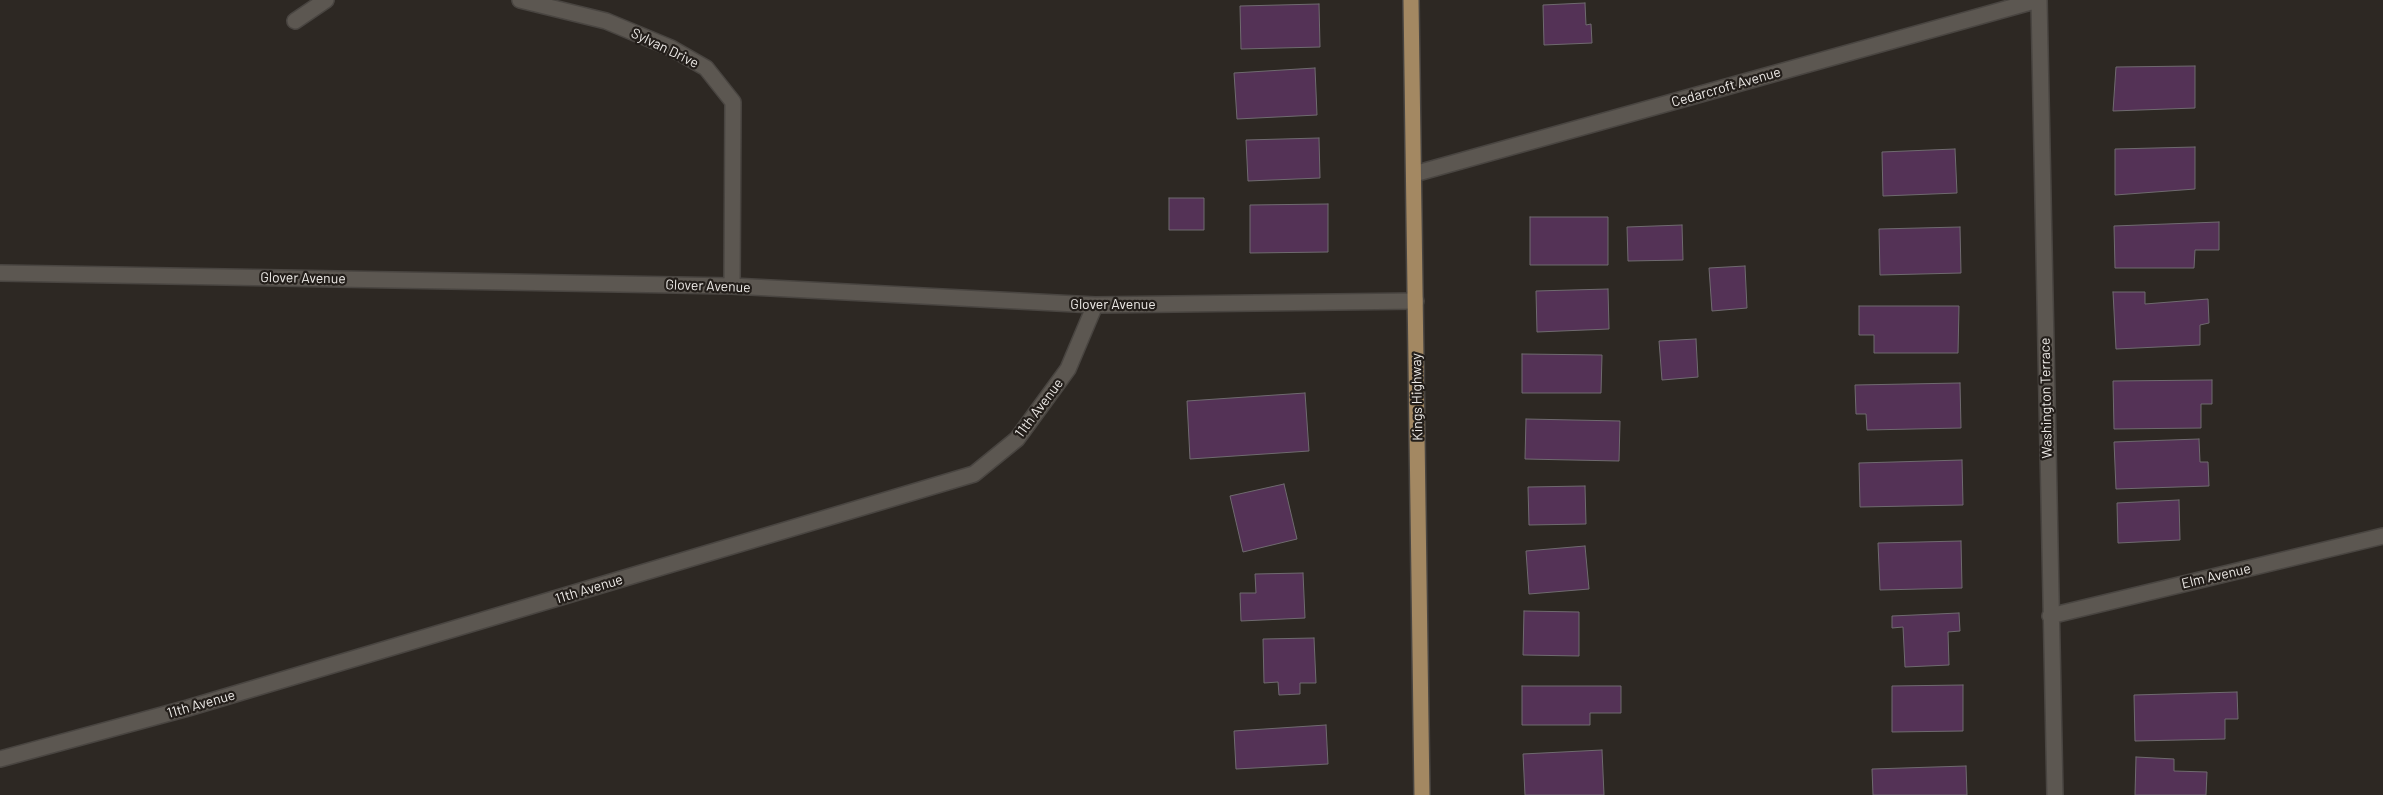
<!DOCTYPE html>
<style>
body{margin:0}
canvas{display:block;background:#2d2823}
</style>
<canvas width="2383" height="795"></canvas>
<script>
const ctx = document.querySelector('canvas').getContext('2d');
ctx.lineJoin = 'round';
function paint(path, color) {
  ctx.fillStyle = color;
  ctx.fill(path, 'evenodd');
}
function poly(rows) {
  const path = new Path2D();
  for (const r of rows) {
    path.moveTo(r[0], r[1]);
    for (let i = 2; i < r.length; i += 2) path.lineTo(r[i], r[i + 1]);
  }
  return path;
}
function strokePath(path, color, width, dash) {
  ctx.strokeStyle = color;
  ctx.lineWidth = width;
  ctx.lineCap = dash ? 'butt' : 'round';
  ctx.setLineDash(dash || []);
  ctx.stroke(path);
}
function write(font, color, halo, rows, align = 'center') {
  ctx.font = font + ' Barlow,sans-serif';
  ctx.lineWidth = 4.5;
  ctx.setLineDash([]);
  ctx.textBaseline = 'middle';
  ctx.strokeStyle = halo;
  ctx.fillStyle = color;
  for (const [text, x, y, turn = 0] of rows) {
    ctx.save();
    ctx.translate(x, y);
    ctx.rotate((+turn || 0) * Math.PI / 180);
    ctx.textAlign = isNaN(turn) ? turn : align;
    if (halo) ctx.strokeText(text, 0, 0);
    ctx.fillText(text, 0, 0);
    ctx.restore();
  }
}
const building = poly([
 [1585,3,1586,25,1591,24,1592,43,1544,45,1543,5,1585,3],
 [1319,4,1320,47,1241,49,1240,6,1319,4],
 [2195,66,2195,108,2113,111,2116,67,2195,66],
 [1315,68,1317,115,1237,119,1234,73,1315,68],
 [1319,138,1320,178,1248,181,1246,140,1319,138],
 [2195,147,2195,189,2115,195,2115,149,2195,147],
 [1955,149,1957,193,1883,196,1882,152,1955,149],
 [1169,198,1204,198,1204,230,1169,230,1169,198],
 [1328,204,1328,252,1250,253,1250,205,1328,204],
 [1530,217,1608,217,1608,265,1530,265,1530,217],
 [2219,222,2219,250,2195,250,2194,268,2115,268,2114,226,2219,222],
 [1682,225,1683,260,1628,261,1627,227,1682,225],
 [1960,227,1961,273,1880,275,1879,229,1960,227],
 [1745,266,1747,308,1712,311,1709,268,1745,266],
 [1608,289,1609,329,1537,332,1536,291,1608,289],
 [2113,292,2145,292,2145,304,2208,299,2209,323,2200,325,2200,345,2116,349,2113,292],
 [1859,306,1959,306,1958,353,1874,353,1874,335,1859,335,1859,306],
 [1696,339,1698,377,1662,380,1659,341,1696,339],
 [1522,354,1602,355,1601,393,1522,393,1522,354],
 [2212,380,2212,404,2201,404,2201,428,2114,429,2113,381,2212,380],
 [1960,383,1961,428,1867,430,1866,414,1856,414,1855,385,1960,383],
 [1305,393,1309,451,1190,459,1187,401,1305,393],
 [1526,419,1620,421,1619,461,1525,459,1526,419],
 [2199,439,2200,462,2208,462,2209,486,2116,489,2114,442,2199,439],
 [1962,460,1963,505,1860,507,1859,463,1962,460],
 [1284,484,1297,539,1243,552,1230,496,1284,484],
 [1585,486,1586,524,1529,525,1528,487,1585,486],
 [2179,500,2180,540,2118,543,2117,503,2179,500],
 [1961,541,1962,588,1880,590,1878,543,1961,541],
 [1585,546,1589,589,1529,594,1526,551,1585,546],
 [1303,573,1305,618,1241,621,1240,593,1256,593,1255,574,1303,573],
 [1524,611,1579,612,1579,656,1523,655,1524,611],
 [1959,613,1960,631,1948,632,1949,665,1905,667,1903,627,1892,628,1892,616,1959,613],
 [1314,638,1316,683,1300,683,1300,694,1279,695,1278,682,1264,683,1263,639,1314,638],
 [1963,685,1963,731,1892,732,1892,686,1963,685],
 [1522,686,1621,686,1621,713,1590,713,1590,725,1522,725,1522,686],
 [2237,692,2238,719,2225,719,2225,739,2135,741,2134,695,2237,692],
 [1326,725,1328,764,1236,769,1234,731,1326,725],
 [1602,750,1604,795,1525,795,1523,754,1602,750],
 [2136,757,2174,759,2174,771,2207,772,2206,795,2135,795,2136,757],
 [1966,766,1967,795,1873,795,1872,769,1966,766]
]);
paint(building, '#543256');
strokePath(building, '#6f6a6f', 1);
const minor = poly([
 [520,0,606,21,671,48,706,68,733,102,732,286],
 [2039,0,2055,795],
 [295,21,326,0],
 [1414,174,2038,0],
 [0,273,732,286,1095,305,1416,301],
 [2050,616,2383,536],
 [0,759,188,708,974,474,1017,439,1068,369,1095,305]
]);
const major = poly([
 [1411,0,1422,795]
]);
strokePath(minor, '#494541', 18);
strokePath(major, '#494541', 18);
strokePath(minor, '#5c5751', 15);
strokePath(major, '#a38862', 15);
write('14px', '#ece9e6', '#231e1a', [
 ["Sylvan Drive",665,48,26],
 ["Cedarcroft Avenue",1726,87,-16],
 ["Glover Avenue",303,278,1],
 ["Glover Avenue",708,286,2],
 ["Glover Avenue",1113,304],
 ["Kings Highway",1417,397,-91],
 ["Washington Terrace",2046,398,-91],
 ["11th Avenue",1039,408,-53],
 ["Elm Avenue",2216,576,-13],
 ["11th Avenue",589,589,-17],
 ["11th Avenue",201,704,-16]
]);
</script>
